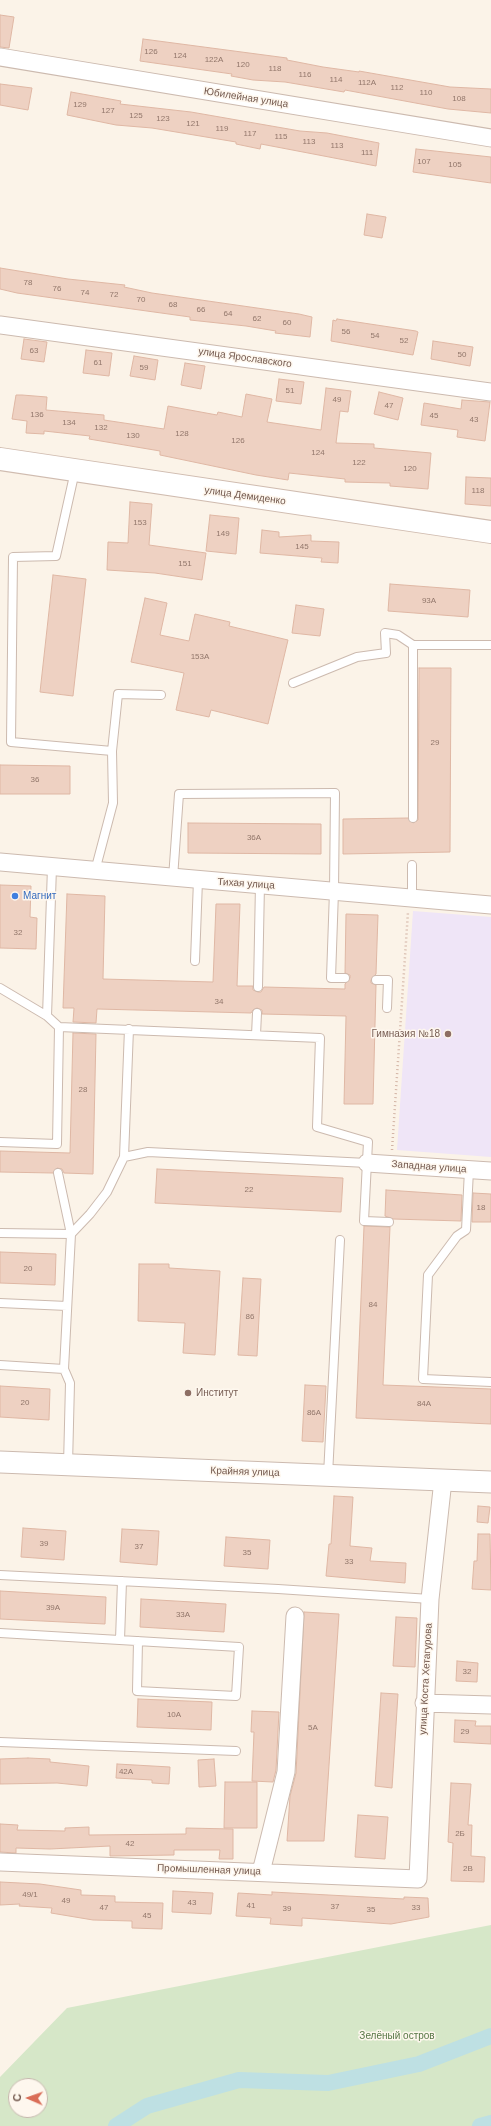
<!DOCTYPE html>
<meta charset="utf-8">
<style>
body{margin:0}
#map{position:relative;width:491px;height:2126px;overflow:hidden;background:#fbf3e8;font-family:Helvetica,sans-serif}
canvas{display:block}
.north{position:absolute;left:8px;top:2078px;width:40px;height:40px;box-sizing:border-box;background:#fef7ee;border:1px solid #c6b8ae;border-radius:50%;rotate:272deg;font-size:11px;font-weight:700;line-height:16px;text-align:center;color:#73594e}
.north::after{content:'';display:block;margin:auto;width:14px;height:18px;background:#da6e58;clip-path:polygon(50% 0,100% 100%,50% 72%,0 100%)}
</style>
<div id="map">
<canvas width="491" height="2126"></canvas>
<div class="north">С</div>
</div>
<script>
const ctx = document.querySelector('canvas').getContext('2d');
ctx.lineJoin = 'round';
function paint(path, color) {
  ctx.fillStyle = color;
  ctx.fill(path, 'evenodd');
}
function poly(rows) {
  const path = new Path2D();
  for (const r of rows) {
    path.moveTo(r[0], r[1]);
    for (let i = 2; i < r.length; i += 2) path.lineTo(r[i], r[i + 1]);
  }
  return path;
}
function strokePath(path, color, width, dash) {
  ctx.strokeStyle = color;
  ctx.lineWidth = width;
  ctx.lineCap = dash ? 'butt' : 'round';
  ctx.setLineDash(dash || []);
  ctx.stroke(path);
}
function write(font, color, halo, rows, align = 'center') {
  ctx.font = font + ' Helvetica,sans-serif';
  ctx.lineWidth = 3;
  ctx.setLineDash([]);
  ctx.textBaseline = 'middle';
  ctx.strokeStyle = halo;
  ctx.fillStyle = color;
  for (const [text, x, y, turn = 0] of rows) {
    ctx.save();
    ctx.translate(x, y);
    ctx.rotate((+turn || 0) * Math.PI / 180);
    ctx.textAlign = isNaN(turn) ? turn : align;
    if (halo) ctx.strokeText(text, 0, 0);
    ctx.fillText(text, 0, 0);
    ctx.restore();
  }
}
paint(poly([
 [413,911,491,917,491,1157,397,1150]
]), '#efe5f7');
paint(poly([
 [491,1925,491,2126,0,2126,0,2077,67,2008],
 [16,2086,40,2086,40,2110,16,2110]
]), '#d6e7c8');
strokePath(poly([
 [116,2126,147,2106,239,2080,328,2083,419,2064,491,2036],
 [480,2126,491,2123]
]), '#bee0e3', 16);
const building = poly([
 [0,15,14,17,9,48,0,47,0,15],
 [143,39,287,58,287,60,323,67,359,72,359,71,450,87,491,89,491,113,448,109,345,90,344,92,285,82,253,80,231,76,232,74,140,61,143,39],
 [0,84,32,88,28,110,0,105,0,84],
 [71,92,121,101,120,104,191,112,300,131,327,133,379,143,376,166,261,144,260,149,236,144,236,142,152,128,116,125,67,115,71,92],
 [416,149,491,157,491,183,413,172,416,149],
 [367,214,386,217,382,238,364,235,367,214],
 [0,268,68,279,125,285,124,287,152,293,299,314,312,317,310,337,275,333,276,331,246,326,190,320,190,317,17,293,0,289,0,268],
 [337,319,416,331,418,332,413,355,331,341,333,320,336,321,337,319],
 [24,339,47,342,44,362,21,359,24,339],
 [433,341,473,347,470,366,431,359,433,341],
 [86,350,112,353,109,376,83,373,86,350],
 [134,356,158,360,155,380,130,376,134,356],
 [185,363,205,366,201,389,181,385,185,363],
 [279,379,304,382,301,404,276,401,279,379],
 [326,388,351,391,348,412,340,411,336,443,374,444,374,448,431,453,428,489,390,486,390,483,345,482,345,479,289,473,288,480,256,475,160,455,160,451,89,439,90,436,44,431,44,434,26,433,27,421,12,419,16,395,22,395,47,397,46,410,104,415,104,420,164,429,168,406,217,415,218,412,242,417,246,394,272,399,267,422,321,430,326,388],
 [379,392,403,398,398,420,374,414,379,392],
 [462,400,490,402,485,441,457,437,458,430,421,425,424,403,461,409,462,400],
 [466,477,491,478,491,506,465,504,466,477],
 [130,502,152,504,149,545,206,553,202,580,155,573,107,570,108,542,128,543,130,502],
 [210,515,239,518,236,554,206,551,210,515],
 [262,530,279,532,279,537,311,535,311,541,339,542,338,563,321,562,322,558,260,553,262,530],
 [53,575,86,579,73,696,40,692,53,575],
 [390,584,470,590,468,617,388,611,390,584],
 [145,598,167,603,160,635,189,641,195,614,230,622,229,626,288,640,268,724,211,710,209,717,176,710,184,673,131,662,145,598],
 [296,605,324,609,320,636,292,633,296,605],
 [419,668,451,668,450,852,343,854,343,819,408,818,413,823,418,820,419,668],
 [0,765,70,766,70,794,0,794,0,765],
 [188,823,321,824,321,854,188,853,188,823],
 [0,885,31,886,30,917,37,918,36,949,0,948,0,885],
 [67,894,105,896,103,979,213,982,216,904,240,904,237,986,253,986,253,990,258,992,261,992,264,987,345,989,345,984,350,978,350,975,345,973,346,914,378,915,376,974,371,980,371,983,376,985,373,1104,344,1104,346,1016,262,1014,262,1010,257,1008,253,1010,251,1013,97,1009,96,1023,73,1022,74,1008,63,1008,67,894],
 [73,1033,96,1034,93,1174,64,1173,62,1169,57,1168,53,1173,0,1172,0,1151,70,1153,73,1033],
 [157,1169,343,1178,341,1212,155,1203,157,1169],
 [386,1190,462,1195,461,1221,393,1219,385,1216,386,1190],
 [473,1193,491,1194,491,1222,472,1222,473,1193],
 [364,1226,390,1227,383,1385,491,1389,491,1424,356,1418,364,1226],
 [0,1252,56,1254,55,1285,0,1283,0,1252],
 [139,1264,169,1264,169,1268,220,1271,215,1355,183,1353,185,1323,138,1321,139,1264],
 [243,1278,261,1279,257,1356,238,1355,243,1278],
 [305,1385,326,1386,323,1442,302,1441,305,1385],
 [0,1386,50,1389,49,1420,0,1417,0,1386],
 [334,1496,353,1497,350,1546,372,1548,370,1561,406,1563,405,1583,326,1576,329,1544,331,1544,334,1496],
 [478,1506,490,1507,488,1523,477,1522,478,1506],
 [23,1528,66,1531,64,1560,21,1557,23,1528],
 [122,1529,159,1531,157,1565,120,1562,122,1529],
 [478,1534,490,1534,491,1590,472,1589,474,1561,477,1561,478,1534],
 [226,1537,270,1540,268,1569,224,1566,226,1537],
 [0,1591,106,1597,105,1624,0,1619,0,1591],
 [141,1599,226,1604,224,1632,140,1627,141,1599],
 [304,1612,339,1614,324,1841,287,1841,290,1796,296,1773,304,1612],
 [396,1617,417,1618,415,1667,393,1666,396,1617],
 [457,1661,478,1663,477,1682,456,1681,457,1661],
 [381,1693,398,1694,392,1788,375,1786,381,1693],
 [138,1699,212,1702,211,1730,137,1727,138,1699],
 [252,1711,279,1712,276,1770,273,1782,252,1781,254,1732,251,1732,252,1711],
 [455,1720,476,1721,475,1726,491,1726,491,1744,454,1742,455,1720],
 [28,1758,50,1759,50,1762,89,1766,87,1786,57,1783,0,1784,0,1759,28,1758],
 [214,1759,216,1786,199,1787,198,1760,214,1759],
 [117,1764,170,1767,169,1784,152,1783,152,1780,116,1778,117,1764],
 [225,1782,257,1782,257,1828,224,1828,225,1782],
 [451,1783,471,1784,468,1825,472,1825,471,1856,485,1857,484,1882,451,1881,453,1843,448,1842,451,1783],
 [358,1815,388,1817,385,1859,355,1857,358,1815],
 [0,1824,18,1825,17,1830,65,1831,65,1828,89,1827,89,1835,186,1834,186,1828,233,1829,233,1859,219,1859,220,1850,174,1850,174,1855,110,1856,110,1846,50,1849,16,1848,16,1853,0,1852,0,1824],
 [0,1882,40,1884,81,1890,81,1895,115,1896,115,1902,163,1903,162,1929,132,1928,132,1921,93,1920,51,1913,52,1908,19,1906,20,1904,0,1905,0,1882],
 [173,1891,213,1893,211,1914,172,1912,173,1891],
 [272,1892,404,1899,404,1897,428,1898,429,1917,391,1924,302,1918,302,1926,270,1924,271,1918,236,1916,238,1893,272,1895,272,1892]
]);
paint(building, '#eed1c2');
strokePath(building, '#dfb7a4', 1);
const service = poly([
 [75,471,56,556,13,557,11,742,112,751,113,803,95,871],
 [293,683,357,657,386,653,385,633,398,635,413,645],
 [112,751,118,694,161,695],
 [413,818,413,645,491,645],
 [173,878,179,794,335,793,334,891,331,978,345,978],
 [412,898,412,865],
 [195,961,198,880],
 [376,980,388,980,387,1008],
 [258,987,260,884],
 [0,988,47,1016,59,1027,320,1038,317,1127,368,1142,364,1221,389,1222],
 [47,1016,52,867],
 [256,1035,257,1013],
 [0,1142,57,1144,59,1027],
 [124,1157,129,1029],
 [469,1170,466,1230,457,1236,428,1275,423,1379,491,1382],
 [58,1173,71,1234],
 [0,1233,71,1234,64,1369,70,1383,68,1465],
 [71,1234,90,1214,107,1192,124,1157,148,1152,367,1163],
 [0,1303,67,1306],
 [0,1365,64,1369],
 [328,1475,340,1240],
 [0,1575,278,1589,430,1599],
 [0,1633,239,1647,236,1696,137,1691,138,1641],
 [120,1640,122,1581],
 [0,1742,236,1751]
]);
const minor = poly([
 [0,57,491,138],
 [0,325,491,392],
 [0,862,491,905],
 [367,1163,491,1171],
 [424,1703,491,1705],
 [0,1862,418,1879,430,1599,443,1480],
 [261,1872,286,1772,295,1616]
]);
const tertiary = poly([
 [0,1462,491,1482]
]);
const secondary = poly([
 [0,459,491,532]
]);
strokePath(service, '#ccbaaf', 10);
strokePath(minor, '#ccbaaf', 19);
strokePath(tertiary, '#ccbaaf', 23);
strokePath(secondary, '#d0bcb0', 24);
strokePath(poly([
 [392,1150,408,912]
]), '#d3b4a5', 2.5, [1, 3]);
strokePath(service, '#fff', 8);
strokePath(minor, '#fff', 17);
strokePath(tertiary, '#fff', 21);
strokePath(secondary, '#fff', 22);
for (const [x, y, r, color] of [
 [15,896,4,"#3f7fe0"],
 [448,1034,4,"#8d6e63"],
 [188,1393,4,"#8d6e63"]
]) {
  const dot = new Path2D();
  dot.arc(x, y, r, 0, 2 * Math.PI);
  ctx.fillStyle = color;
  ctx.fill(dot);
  strokePath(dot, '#fef7ee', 1.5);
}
write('8px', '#92776b', null, [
 ["126",151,52],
 ["124",180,56],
 ["122А",214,60],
 ["120",243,65],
 ["118",275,69],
 ["116",305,75],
 ["114",336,80],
 ["112А",367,83],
 ["112",397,88],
 ["110",426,93],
 ["108",459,99],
 ["129",80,105],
 ["127",108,111],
 ["125",136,116],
 ["123",163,119],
 ["121",193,124],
 ["119",222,129],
 ["117",250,134],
 ["115",281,137],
 ["113",309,142],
 ["113",337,146],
 ["111",367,153],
 ["107",424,162],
 ["105",455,165],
 ["78",28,283],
 ["76",57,289],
 ["74",85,293],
 ["72",114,295],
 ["70",141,300],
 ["68",173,305],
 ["66",201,310],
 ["64",228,314],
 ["62",257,319],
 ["60",287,323],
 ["56",346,332],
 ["54",375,336],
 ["52",404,341],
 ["63",34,351],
 ["50",462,355],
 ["61",98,363],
 ["59",144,368],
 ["51",290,391],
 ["49",337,400],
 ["47",389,406],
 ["136",37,415],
 ["45",434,416],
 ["43",474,420],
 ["134",69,423],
 ["132",101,428],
 ["128",182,434],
 ["130",133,436],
 ["126",238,441],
 ["124",318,453],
 ["122",359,463],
 ["120",410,469],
 ["118",478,491],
 ["153",140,523],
 ["149",223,534],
 ["145",302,547],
 ["151",185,564],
 ["93А",429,601],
 ["153А",200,657],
 ["29",435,743],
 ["36",35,780],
 ["36А",254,838],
 ["32",18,933],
 ["34",219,1002],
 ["28",83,1090],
 ["22",249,1190],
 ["18",481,1208],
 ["20",28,1269],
 ["84",373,1305],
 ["86",250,1317],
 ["20",25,1403],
 ["84А",424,1404],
 ["86А",314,1413],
 ["39",44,1544],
 ["37",139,1547],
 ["35",247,1553],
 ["33",349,1562],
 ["39А",53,1608],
 ["33А",183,1615],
 ["32",467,1672],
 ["10А",174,1715],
 ["5А",313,1728],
 ["29",465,1732],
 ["42А",126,1772],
 ["2Б",460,1834],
 ["42",130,1844],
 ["2В",468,1869],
 ["49/1",30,1895],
 ["49",66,1901],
 ["43",192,1903],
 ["41",251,1906],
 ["37",335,1907],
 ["47",104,1908],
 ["33",416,1908],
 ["39",287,1909],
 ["35",371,1910],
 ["45",147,1916]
]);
write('10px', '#73594e', '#fef7ee', [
 ["Юбилейная улица",246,98,9],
 ["улица Ярославского",245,358,8],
 ["улица Демиденко",245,496,8],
 ["Тихая улица",246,884,4],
 ["Западная улица",429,1167,4],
 ["Крайняя улица",245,1472,2],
 ["улица Коста Хетагурова",426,1679,-87],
 ["Промышленная улица",209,1870,2]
]);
write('10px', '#366cbe', '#fef7ee', [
 ["Магнит",23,896]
], 'left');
write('10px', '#785e54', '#fef7ee', [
 ["Гимназия №18",440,1034],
 ["Институт",196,1393,"left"]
], 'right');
write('10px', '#587847', '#fef7ee', [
 ["Зелёный остров",397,2036]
]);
</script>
